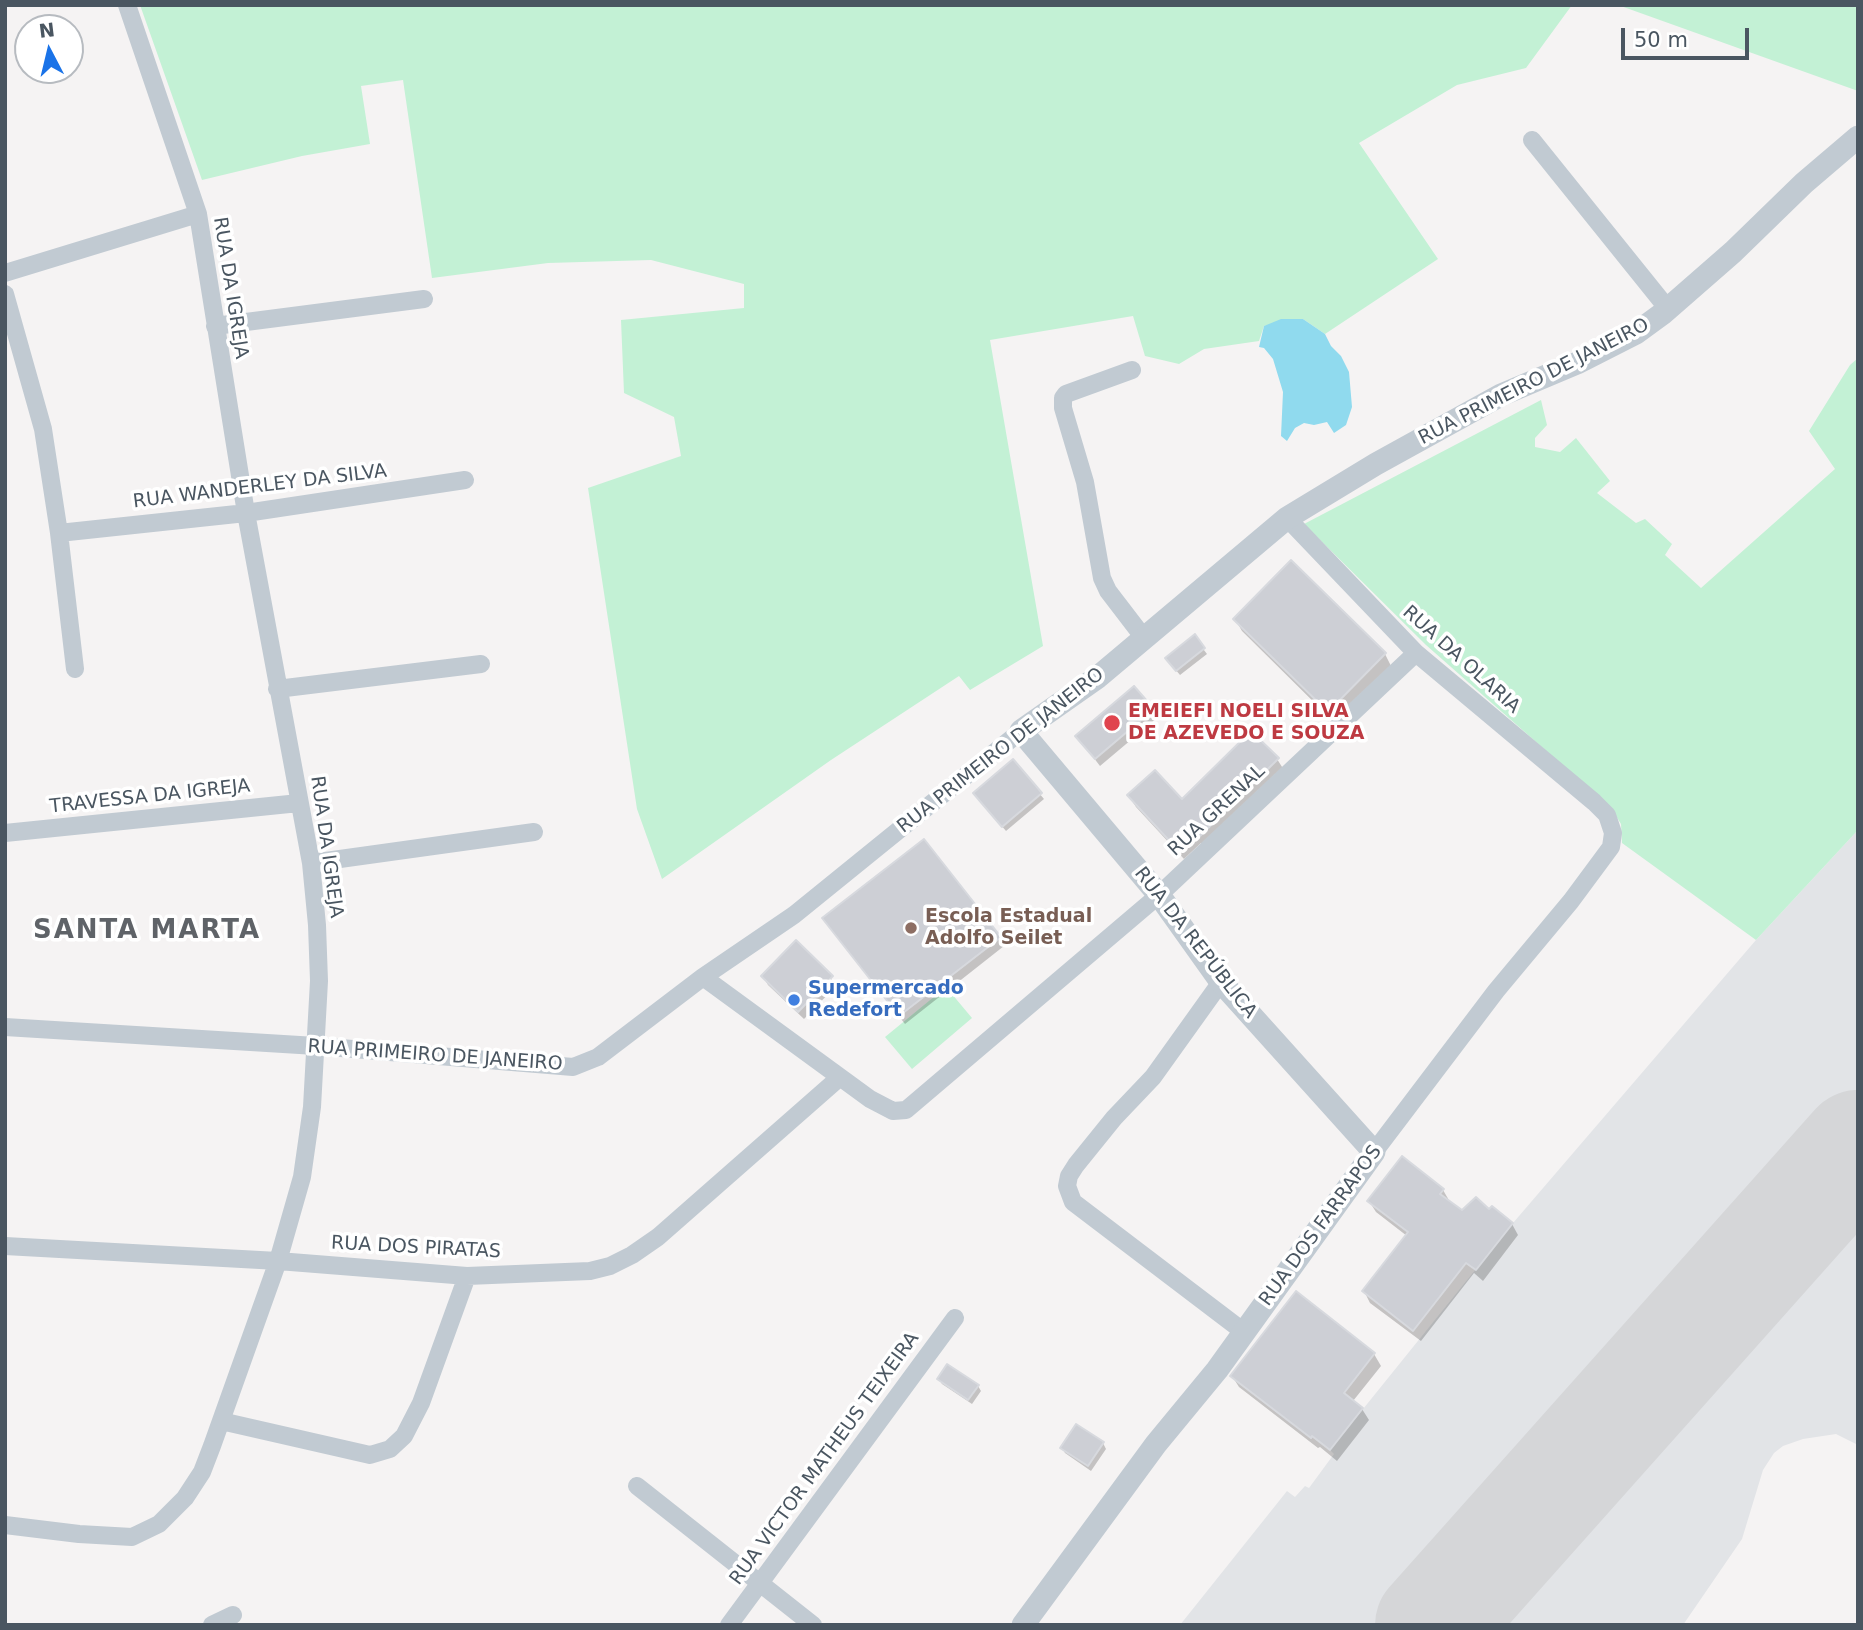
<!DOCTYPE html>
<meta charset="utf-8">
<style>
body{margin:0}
#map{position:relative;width:1863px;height:1630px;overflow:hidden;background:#f5f3f3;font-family:"DejaVu Sans",sans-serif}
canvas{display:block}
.frame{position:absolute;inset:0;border:7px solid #4a5661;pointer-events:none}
.north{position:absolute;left:14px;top:14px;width:70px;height:70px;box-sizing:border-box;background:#fff;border:2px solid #b7bbc0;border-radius:50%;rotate:353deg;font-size:19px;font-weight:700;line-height:28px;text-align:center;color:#4a5661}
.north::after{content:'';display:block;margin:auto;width:24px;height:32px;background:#1a73e8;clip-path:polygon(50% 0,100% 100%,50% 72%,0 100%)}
.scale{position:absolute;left:1621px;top:28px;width:128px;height:32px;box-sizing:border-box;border:4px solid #4a5661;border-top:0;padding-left:9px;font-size:21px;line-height:24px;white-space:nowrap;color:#4a5661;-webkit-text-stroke:5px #fff;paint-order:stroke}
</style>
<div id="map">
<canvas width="1863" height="1630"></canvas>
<div class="frame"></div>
<div class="north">N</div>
<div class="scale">50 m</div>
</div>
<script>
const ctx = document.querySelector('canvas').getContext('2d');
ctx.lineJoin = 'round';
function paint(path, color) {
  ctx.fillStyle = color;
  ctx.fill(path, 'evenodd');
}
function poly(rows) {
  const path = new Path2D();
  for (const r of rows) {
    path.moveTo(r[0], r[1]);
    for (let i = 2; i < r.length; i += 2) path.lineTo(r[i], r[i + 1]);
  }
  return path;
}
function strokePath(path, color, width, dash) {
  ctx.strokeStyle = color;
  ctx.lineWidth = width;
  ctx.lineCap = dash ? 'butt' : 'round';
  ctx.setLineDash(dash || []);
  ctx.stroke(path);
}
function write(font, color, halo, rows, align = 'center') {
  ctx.font = font + ' "DejaVu Sans",sans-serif';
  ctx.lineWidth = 7;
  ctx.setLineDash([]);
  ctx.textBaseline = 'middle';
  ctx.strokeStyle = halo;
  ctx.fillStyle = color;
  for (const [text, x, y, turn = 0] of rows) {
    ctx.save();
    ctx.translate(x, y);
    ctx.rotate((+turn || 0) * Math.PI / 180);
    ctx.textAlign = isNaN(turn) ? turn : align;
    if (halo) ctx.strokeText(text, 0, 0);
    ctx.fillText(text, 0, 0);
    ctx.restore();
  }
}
paint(poly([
 [1858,830,1858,1445,1836,1434,1803,1439,1783,1446,1774,1453,1763,1470,1742,1539,1683,1625,1180,1625,1287,1491,1295,1497,1305,1486,1309,1488,1334,1454,1330,1450,1513,1223,1756,940]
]), '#e2e4e7');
paint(poly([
 [140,5,1572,5,1526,68,1457,85,1359,143,1438,259,1325,334,1303,319,1264,326,1259,341,1204,349,1179,364,1145,356,1133,316,990,340,1043,646,970,690,959,676,831,760,662,879,637,809,588,488,681,456,674,417,624,393,621,320,744,308,744,284,651,260,548,263,432,278,403,80,361,86,370,144,302,156,202,180],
 [1618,5,1858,5,1858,91],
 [1858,358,1858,830,1756,940,1622,843,1621,824,1611,808,1426,645,1304,524,1541,400,1547,425,1535,438,1535,447,1560,452,1576,438,1610,481,1597,493,1636,523,1645,519,1672,544,1665,555,1701,588,1835,469,1809,431,1850,365],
 [946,987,972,1018,912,1069,885,1037]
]), '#c3f1d5');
paint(poly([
 [1281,319,1303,319,1325,334,1331,346,1341,356,1349,372,1352,407,1346,425,1334,433,1327,422,1314,425,1304,423,1295,428,1287,441,1281,436,1283,392,1273,359,1264,348,1259,347,1264,326]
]), '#90daee');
paint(poly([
 [1291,562,1385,654,1391,666,1335,723,1242,631,1235,619],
 [1194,637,1207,654,1180,675,1170,663],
 [1152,710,1157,718,1100,766,1077,736],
 [1277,759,1284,770,1206,848,1201,843,1184,859,1136,807,1129,796,1182,801],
 [1013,762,1044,799,1006,831,979,799],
 [824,919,1000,938,1004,946,905,1024],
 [763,976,831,978,836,986,804,1019,768,985],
 [1443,1190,1450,1202,1462,1213,1489,1212,1512,1224,1518,1235,1483,1281,1474,1273,1421,1341,1370,1303,1364,1291,1407,1236,1376,1212,1369,1201],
 [1374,1354,1381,1366,1353,1401,1362,1409,1369,1420,1337,1461,1320,1447,1318,1448,1239,1387,1232,1376],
 [939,1379,978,1386,981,1391,972,1404,942,1384],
 [1103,1443,1106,1449,1091,1471,1065,1453,1062,1448]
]), '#0003');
strokePath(poly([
 [1432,1625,1858,1147]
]), '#d5d6d8', 114);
const building = poly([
 [1291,560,1386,653,1328,712,1233,619,1291,560],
 [1195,634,1205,648,1176,671,1165,658,1195,634],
 [1134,686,1154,709,1095,759,1075,736,1134,686],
 [1251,731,1279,758,1198,838,1193,833,1176,848,1127,795,1155,770,1182,799,1251,731],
 [1013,759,1042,793,1002,827,973,793,1013,759],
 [924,839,1001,937,899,1016,822,918,924,839],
 [796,940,833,976,798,1012,761,976,796,940],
 [1402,1156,1444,1189,1440,1194,1462,1210,1476,1197,1489,1209,1492,1206,1513,1223,1476,1270,1466,1263,1413,1331,1362,1291,1408,1232,1367,1201,1402,1156],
 [1296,1291,1375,1353,1344,1393,1363,1408,1330,1450,1312,1436,1311,1438,1230,1376,1296,1291],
 [947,1364,979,1385,968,1400,937,1379,947,1364],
 [1076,1424,1104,1442,1088,1466,1060,1448,1076,1424]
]);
paint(building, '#cdcfd5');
strokePath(building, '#d7d9de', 2);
strokePath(poly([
 [1532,140,1668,309],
 [5,273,198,214],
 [5,294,43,429,59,533,75,669],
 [215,326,424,299],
 [1132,370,1066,394,1063,398,1063,408,1085,482,1102,578,1108,591,1144,638],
 [1287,518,1416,653,1594,802,1607,815,1613,833,1611,847,1571,901,1496,991,1374,1152],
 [59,533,246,513,465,480],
 [277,689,481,664],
 [5,833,299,803],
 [311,863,534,832],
 [703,977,870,1099,893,1111,906,1110,1159,895,1416,653],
 [1221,982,1153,1077,1114,1118,1076,1165,1069,1176,1067,1186,1073,1202,1244,1332],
 [5,1027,316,1046,573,1067,598,1057,703,977,794,915,1021,731],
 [5,1246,278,1261,467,1276,590,1271,610,1266,632,1255,658,1237,839,1078],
 [221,1421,370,1455,390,1449,404,1436,421,1403,467,1276],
 [637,1486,813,1625],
 [5,1525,79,1534,132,1537,159,1524,185,1498,202,1472,212,1446,278,1261,302,1177,312,1107,319,981,317,925,311,863,246,513,198,214,127,5],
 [212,1625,233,1615],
 [729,1625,955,1318]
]), '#c1cad2', 18);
strokePath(poly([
 [1023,1625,1156,1444,1217,1370,1374,1152,1221,982,1159,895,1021,731,1098,677,1287,518,1376,464,1501,395,1577,363,1636,333,1662,314,1733,252,1804,183,1858,137]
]), '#c1cad2', 23);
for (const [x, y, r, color] of [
 [1112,723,9,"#e0444e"],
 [911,928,7,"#8d6e63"],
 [794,1000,7,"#3f7fe0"]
]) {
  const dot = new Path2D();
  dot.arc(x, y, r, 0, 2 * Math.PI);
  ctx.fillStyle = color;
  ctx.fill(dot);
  strokePath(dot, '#fff', 2.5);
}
write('19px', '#4a5661', '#fff', [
 ["RUA DA IGREJA",230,288,81],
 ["RUA PRIMEIRO DE JANEIRO",1534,382,-27],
 ["RUA WANDERLEY DA SILVA",260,487,-7],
 ["RUA DA OLARIA",1461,660,42],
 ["RUA PRIMEIRO DE JANEIRO",1001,751,-38],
 ["TRAVESSA DA IGREJA",150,797,-6],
 ["RUA GRENAL",1217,811,-43],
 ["RUA DA IGREJA",326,847,82],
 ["RUA DA REPÚBLICA",1195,943,52],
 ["RUA PRIMEIRO DE JANEIRO",435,1056,4],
 ["RUA DOS FARRAPOS",1321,1226,-54],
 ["RUA DOS PIRATAS",416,1248,3],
 ["RUA VICTOR MATHEUS TEIXEIRA",825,1459,-54]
]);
write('bold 19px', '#be3a42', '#fff', [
 ["EMEIEFI NOELI SILVA",1128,712],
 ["DE AZEVEDO E SOUZA",1128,734]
], 'left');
write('bold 19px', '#785e54', '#fff', [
 ["Escola Estadual",925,917],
 ["Adolfo Seilet",925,939]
], 'left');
write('bold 19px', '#366cbe', '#fff', [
 ["Supermercado",808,989],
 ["Redefort",808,1011]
], 'left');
ctx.letterSpacing = '2px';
write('bold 26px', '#5f6368', '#fff', [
 ["SANTA MARTA",147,931]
]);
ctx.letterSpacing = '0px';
</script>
